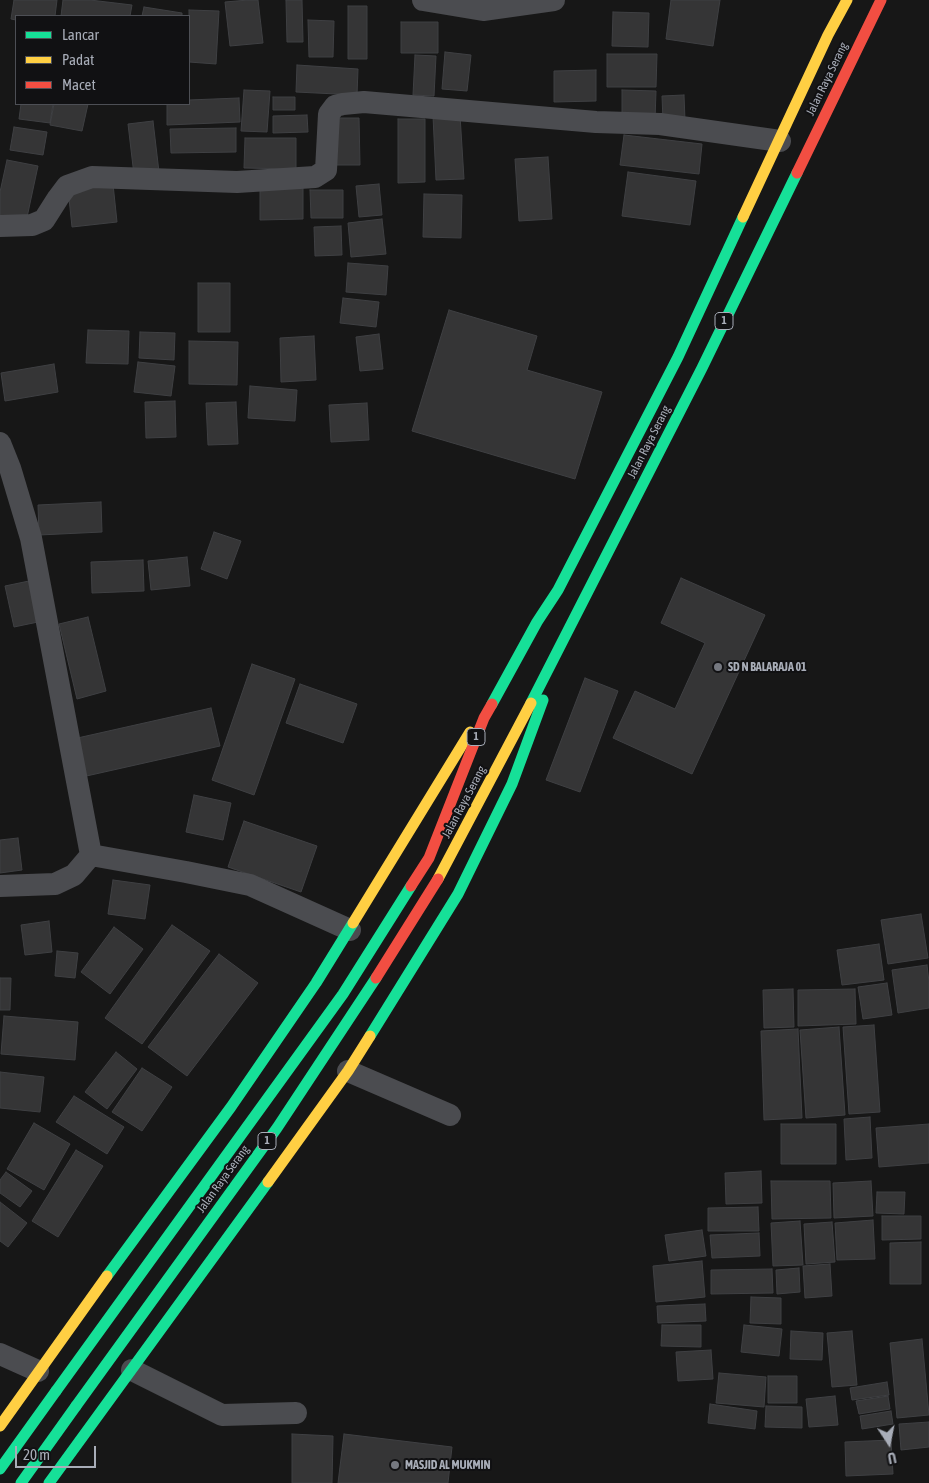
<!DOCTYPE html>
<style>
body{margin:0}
#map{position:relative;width:929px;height:1483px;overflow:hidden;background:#171717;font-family:"Asap Condensed",sans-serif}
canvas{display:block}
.legend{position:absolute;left:15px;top:15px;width:175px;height:90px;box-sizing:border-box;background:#111113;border:1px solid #4d4f55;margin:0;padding:6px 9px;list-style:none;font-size:15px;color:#a8adb8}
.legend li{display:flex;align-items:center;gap:10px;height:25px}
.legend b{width:25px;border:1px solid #4d4f55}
.north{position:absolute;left:864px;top:1418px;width:50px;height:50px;-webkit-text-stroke:4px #111113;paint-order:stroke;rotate:169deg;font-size:14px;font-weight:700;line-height:20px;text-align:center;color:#a8adb8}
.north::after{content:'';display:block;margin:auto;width:18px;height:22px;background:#a8adb8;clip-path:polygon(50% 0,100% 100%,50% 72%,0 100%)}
.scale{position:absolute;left:15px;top:1446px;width:81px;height:22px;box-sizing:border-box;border:2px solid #a8adb8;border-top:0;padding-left:6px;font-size:15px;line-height:18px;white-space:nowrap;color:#a8adb8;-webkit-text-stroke:4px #111113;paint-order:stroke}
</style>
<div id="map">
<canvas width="929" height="1483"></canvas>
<ul class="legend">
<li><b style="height:6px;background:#16e098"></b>Lancar</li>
<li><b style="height:6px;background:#ffcf43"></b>Padat</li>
<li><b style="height:6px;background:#f24e42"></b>Macet</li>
</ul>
<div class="north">U</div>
<div class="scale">20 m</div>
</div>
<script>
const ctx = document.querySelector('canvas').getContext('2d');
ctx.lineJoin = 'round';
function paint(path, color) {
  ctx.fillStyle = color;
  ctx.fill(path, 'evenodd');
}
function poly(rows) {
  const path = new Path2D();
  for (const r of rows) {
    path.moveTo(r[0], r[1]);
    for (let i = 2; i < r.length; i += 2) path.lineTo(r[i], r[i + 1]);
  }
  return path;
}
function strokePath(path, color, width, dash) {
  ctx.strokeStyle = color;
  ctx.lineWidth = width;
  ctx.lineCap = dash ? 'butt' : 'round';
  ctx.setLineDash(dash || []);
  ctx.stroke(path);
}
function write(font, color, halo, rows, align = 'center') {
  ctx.font = font + ' "Asap Condensed",sans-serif';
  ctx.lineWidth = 4;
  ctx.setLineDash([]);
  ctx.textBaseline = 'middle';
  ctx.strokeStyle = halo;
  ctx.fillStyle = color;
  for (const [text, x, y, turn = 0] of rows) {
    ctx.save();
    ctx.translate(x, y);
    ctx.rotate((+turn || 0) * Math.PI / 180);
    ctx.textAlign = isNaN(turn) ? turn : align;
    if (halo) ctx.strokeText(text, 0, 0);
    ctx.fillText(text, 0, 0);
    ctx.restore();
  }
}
const building = poly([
 [14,0,57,0,55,16,16,16,16,20,11,19,14,0],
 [63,0,90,0,132,5,130,16,61,16,63,0],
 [248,0,258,0,263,43,230,46,225,2,248,0],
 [286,0,302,0,303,42,287,42,286,0],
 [671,0,720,0,713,46,666,39,671,0],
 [348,6,367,6,367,59,348,59,348,6],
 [144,7,182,13,182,16,142,16,144,7],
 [189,10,219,11,216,64,189,62,189,10],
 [613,12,649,13,648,47,612,46,613,12],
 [308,20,334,21,333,57,309,57,308,20],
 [401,22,438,22,438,53,401,53,401,22],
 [445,52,471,55,467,91,442,89,445,52],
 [607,54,657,54,656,87,607,87,607,54],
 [415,55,436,56,434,96,413,95,415,55],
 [297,65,358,69,357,95,296,92,297,65],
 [596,70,596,101,554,102,554,71,596,70],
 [244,90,270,91,267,132,241,131,244,90],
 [622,90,656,91,655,120,622,120,622,90],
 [684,95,685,120,663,121,662,96,684,95],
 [273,97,295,97,295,110,273,110,273,97],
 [239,98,240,122,167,125,167,104,189,104,189,100,239,98],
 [21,104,53,104,50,123,19,119,21,104],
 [54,104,88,104,82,131,50,125,54,104],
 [307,115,308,132,273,133,273,116,307,115],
 [460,115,464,179,436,180,433,116,460,115],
 [331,118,359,118,360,165,331,165,331,118],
 [398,119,425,119,425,182,398,183,398,119],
 [153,121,159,172,134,175,128,124,153,121],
 [14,127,47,132,43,155,10,150,14,127],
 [236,128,236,152,171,153,170,129,236,128],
 [624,135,702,144,699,174,620,165,624,135],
 [245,138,296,138,296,169,244,168,245,138],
 [548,157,552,219,519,221,515,159,548,157],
 [7,160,38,166,26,222,0,217,0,192,7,160],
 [628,172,696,181,690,225,622,216,628,172],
 [113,184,117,222,72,227,68,189,113,184],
 [379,184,382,215,359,217,356,186,379,184],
 [260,188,303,188,303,219,260,220,260,188],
 [310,190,343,190,343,218,311,218,310,190],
 [424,194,462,195,461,238,423,237,424,194],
 [382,219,386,254,351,257,348,223,382,219],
 [341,226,342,255,315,256,314,227,341,226],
 [348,263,388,266,386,295,346,292,348,263],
 [198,283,230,283,230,332,198,332,198,283],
 [343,298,379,302,376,327,340,323,343,298],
 [449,310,537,336,527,370,602,392,575,479,412,431,449,310],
 [88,330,129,331,128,364,86,363,88,330],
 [140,332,175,333,174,360,139,358,140,332],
 [379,334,383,369,360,371,356,337,379,334],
 [314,336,316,380,281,382,280,338,314,336],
 [189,341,238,342,237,385,189,384,189,341],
 [138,362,175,366,171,396,134,392,138,362],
 [54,364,58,392,5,401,1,373,54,364],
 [250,386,297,390,295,421,248,418,250,386],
 [175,401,176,437,146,438,145,402,175,401],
 [236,402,238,444,208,445,206,403,236,402],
 [367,403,369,440,331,442,329,405,367,403],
 [101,502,102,532,39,535,38,505,101,502],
 [214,532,241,541,227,579,201,569,214,532],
 [187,557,190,586,151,590,148,561,187,557],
 [143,560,144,591,92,593,91,562,143,560],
 [681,578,765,615,692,774,613,738,635,691,675,709,705,643,661,623,681,578],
 [29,581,38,622,14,627,5,586,29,581],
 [88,617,106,691,77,699,59,624,88,617],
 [252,664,295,679,254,795,212,780,252,664],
 [585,678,618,691,580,792,546,780,585,678],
 [300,684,357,704,343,743,286,723,300,684],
 [211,708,220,746,82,777,73,739,211,708],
 [194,795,231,803,223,840,186,832,194,795],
 [244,821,317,846,301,892,228,867,244,821],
 [18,838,22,870,0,873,0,840,18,838],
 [113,880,150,885,145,919,108,914,113,880],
 [921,914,928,958,888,964,881,920,921,914],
 [49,921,52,952,25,955,21,925,49,921],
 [172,925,210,951,142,1044,105,1018,172,925],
 [114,927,143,949,110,994,81,972,114,927],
 [879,944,884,980,842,985,837,950,879,944],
 [57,951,78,953,75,978,55,976,57,951],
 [219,954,258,983,187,1076,148,1047,219,954],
 [927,965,929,982,929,1008,898,1013,892,970,927,965],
 [0,978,11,978,10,1010,0,1010,0,978],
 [887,983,892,1015,863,1019,858,987,887,983],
 [793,989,794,1027,764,1028,763,990,793,989],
 [855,989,856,1024,798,1026,798,990,855,989],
 [4,1016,78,1022,75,1060,1,1054,4,1016],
 [874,1025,880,1112,849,1114,843,1027,874,1025],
 [839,1027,845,1115,806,1118,800,1030,839,1027],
 [798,1029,802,1118,764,1120,761,1031,798,1029],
 [116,1052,137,1069,107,1109,85,1092,116,1052],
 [142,1068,172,1087,142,1131,112,1112,142,1068],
 [0,1072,44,1077,40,1112,0,1108,0,1072],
 [74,1096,124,1127,107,1154,56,1122,74,1096],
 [870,1117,872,1158,846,1160,844,1119,870,1117],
 [34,1123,70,1144,44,1190,7,1169,34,1123],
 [781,1124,836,1124,836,1164,781,1164,781,1124],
 [929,1124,929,1163,879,1167,876,1128,929,1124],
 [76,1150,103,1166,58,1237,32,1221,76,1150],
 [761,1171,762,1203,726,1204,725,1173,761,1171],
 [6,1172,32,1191,20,1207,0,1193,0,1180,6,1172],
 [771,1181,830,1181,831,1218,772,1219,771,1181],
 [871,1181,873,1216,834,1218,833,1183,871,1181],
 [877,1192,905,1192,904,1214,876,1213,877,1192],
 [0,1202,27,1223,8,1247,0,1241,0,1202],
 [758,1207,759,1231,708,1231,708,1208,758,1207],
 [882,1216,921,1216,921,1239,882,1240,882,1216],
 [873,1220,875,1259,837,1260,835,1223,873,1220],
 [800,1221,803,1265,773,1266,771,1223,800,1221],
 [832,1222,835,1262,806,1264,804,1224,832,1222],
 [702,1230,706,1256,669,1261,665,1235,702,1230],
 [759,1233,760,1256,712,1258,710,1235,759,1233],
 [921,1242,921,1284,890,1284,890,1243,921,1242],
 [702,1261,705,1297,656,1302,653,1266,702,1261],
 [830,1264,832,1296,805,1298,803,1266,830,1264],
 [799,1268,800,1292,777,1294,776,1270,799,1268],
 [772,1269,773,1293,711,1294,711,1270,772,1269],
 [751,1297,781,1298,781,1324,750,1323,751,1297],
 [705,1304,706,1321,658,1323,657,1306,705,1304],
 [662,1325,701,1325,701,1347,661,1346,662,1325],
 [744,1325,782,1329,779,1356,741,1352,744,1325],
 [791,1331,823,1333,822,1360,790,1359,791,1331],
 [852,1331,857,1385,832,1387,827,1333,852,1331],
 [922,1339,929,1415,897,1418,890,1343,922,1339],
 [711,1350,713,1379,678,1381,676,1352,711,1350],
 [719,1373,766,1377,764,1407,716,1403,719,1373],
 [768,1376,797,1376,797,1403,768,1403,768,1376],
 [887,1382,889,1395,852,1400,850,1388,887,1382],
 [835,1396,838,1425,809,1427,806,1399,835,1396],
 [888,1396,890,1409,859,1414,856,1401,888,1396],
 [710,1404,757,1411,755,1429,708,1423,710,1404],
 [766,1406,802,1407,802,1428,765,1427,766,1406],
 [891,1411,893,1424,862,1429,860,1416,891,1411],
 [929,1422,929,1447,901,1450,899,1424,929,1422],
 [292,1434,333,1436,332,1483,292,1483,292,1434],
 [344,1434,452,1447,448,1483,338,1483,344,1434],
 [891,1440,893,1474,846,1476,845,1442,891,1440]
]);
paint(building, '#353536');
strokePath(building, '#3f4043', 1);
strokePath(poly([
 [423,0,483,10,554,0],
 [0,226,32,225,44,220,58,198,67,186,92,177,237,182,315,177,326,170,329,114,335,106,343,104,364,102,596,122,660,124,780,141],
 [0,443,10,468,31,538,91,855,74,875,55,884,0,886],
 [91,855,186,872,250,885,350,930],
 [348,1071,450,1115],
 [0,1354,38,1371],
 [132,1370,222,1415,296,1413]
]), '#4b4c50', 22);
strokePath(poly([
 [531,703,702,368,797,173],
 [492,704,537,622,558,590,678,357,743,217],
 [370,1036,458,894,512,784,543,700],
 [107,1276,231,1107,316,983,353,923],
 [56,1391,343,994,411,886],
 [76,1406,277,1128,376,978],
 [49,1483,268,1182]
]), '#16e098', 11);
strokePath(poly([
 [743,217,828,35,847,0],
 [438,879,531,703],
 [353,923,470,732],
 [268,1182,348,1071,370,1036],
 [0,1426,107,1276]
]), '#ffcf43', 11);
strokePath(poly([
 [797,173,881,0],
 [411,886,429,858,484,718,492,704],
 [376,978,438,879]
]), '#f24e42', 11);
strokePath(poly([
 [0,1469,56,1391],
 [21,1483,76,1406]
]), '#16e098', 11);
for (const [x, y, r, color] of [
 [718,667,5,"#757880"],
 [395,1465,5,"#757880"]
]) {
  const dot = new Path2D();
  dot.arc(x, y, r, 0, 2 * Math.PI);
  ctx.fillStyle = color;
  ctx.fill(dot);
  strokePath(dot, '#111113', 2);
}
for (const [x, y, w] of [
 [724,321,18],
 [476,737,18],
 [267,1141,18]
]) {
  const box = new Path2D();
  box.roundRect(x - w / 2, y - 8.5, w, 17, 4);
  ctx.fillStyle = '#111113';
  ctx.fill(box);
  strokePath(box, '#a8adb8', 1);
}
write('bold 11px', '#a8adb8', null, [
 ["1",724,321],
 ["1",476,737],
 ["1",267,1141]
]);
write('12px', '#a8adb8', '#111113', [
 ["Jalan Raya Serang",827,79,-64],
 ["Jalan Raya Serang",649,442,-63],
 ["Jalan Raya Serang",464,802,-62],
 ["Jalan Raya Serang",223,1179,-54]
]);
write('bold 12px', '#a8adb8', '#111113', [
 ["SD N BALARAJA 01",728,667],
 ["MASJID AL MUKMIN",405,1465]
], 'left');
</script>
